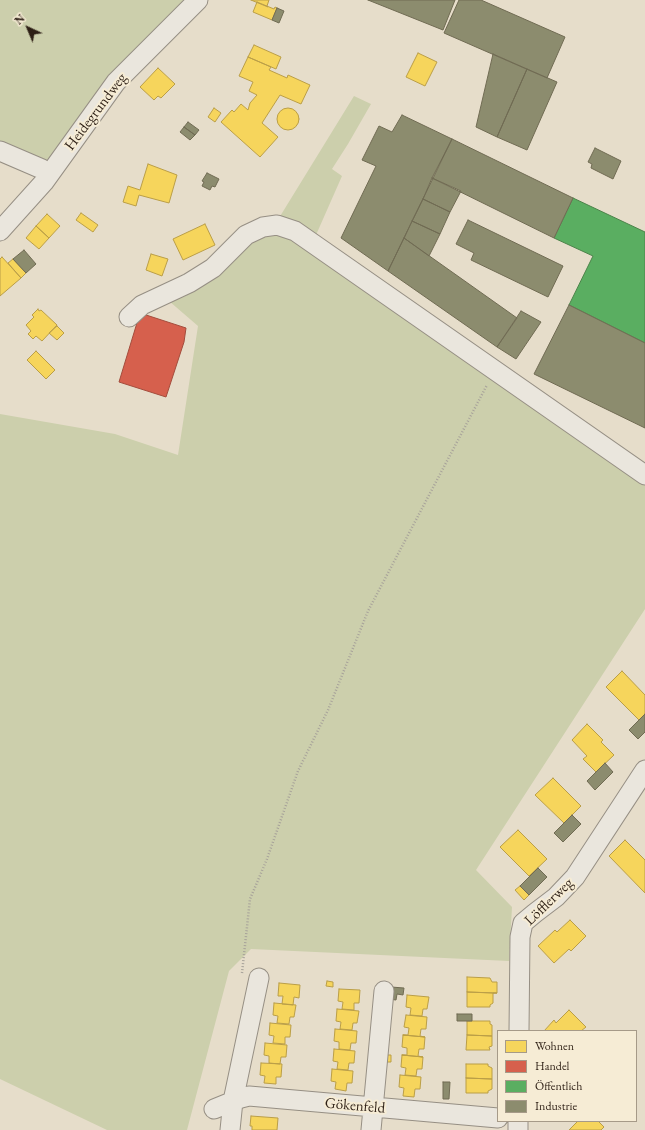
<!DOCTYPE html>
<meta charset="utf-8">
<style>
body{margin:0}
#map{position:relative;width:645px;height:1130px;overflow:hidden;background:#e6ddca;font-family:"EB Garamond",serif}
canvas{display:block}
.legend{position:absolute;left:497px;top:1030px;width:140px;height:92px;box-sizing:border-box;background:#f6ecd5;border:1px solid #a69a88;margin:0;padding:5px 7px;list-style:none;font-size:12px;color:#2d1f15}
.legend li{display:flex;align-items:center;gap:8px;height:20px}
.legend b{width:20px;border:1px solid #a69a88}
.north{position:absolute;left:8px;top:8px;width:40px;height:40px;-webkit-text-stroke:3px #f6ecd5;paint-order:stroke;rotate:316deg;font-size:11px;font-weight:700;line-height:16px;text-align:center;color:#2d1f15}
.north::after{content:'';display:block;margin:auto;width:14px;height:18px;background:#2d1f15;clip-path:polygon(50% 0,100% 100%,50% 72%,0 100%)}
</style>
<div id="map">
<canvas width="645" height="1130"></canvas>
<ul class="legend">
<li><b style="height:11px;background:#f6d55c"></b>Wohnen</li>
<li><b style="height:11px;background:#d6604d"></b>Handel</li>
<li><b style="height:11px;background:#5aae61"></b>Öffentlich</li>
<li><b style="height:11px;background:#8c8c6e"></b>Industrie</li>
</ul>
<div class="north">N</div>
</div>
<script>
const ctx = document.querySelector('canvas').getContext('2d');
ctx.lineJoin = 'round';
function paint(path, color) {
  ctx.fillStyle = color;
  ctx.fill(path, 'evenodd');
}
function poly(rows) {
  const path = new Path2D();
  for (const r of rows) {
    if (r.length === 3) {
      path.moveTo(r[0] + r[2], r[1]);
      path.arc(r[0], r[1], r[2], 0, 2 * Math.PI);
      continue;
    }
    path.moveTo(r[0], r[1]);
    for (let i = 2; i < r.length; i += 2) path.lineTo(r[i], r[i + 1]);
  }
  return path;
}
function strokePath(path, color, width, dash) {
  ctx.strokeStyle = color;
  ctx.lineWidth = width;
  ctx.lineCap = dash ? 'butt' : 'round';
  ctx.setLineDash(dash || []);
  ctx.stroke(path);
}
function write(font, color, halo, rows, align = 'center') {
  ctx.font = font + ' "EB Garamond",serif';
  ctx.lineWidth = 4;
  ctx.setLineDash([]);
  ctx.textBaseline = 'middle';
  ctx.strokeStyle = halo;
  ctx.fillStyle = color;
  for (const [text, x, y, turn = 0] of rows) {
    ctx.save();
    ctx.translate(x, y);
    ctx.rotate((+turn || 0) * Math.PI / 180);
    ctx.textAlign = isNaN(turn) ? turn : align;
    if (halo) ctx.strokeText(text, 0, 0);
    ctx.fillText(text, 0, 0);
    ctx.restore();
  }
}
paint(poly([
 [0,0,191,0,51,158,41,162,0,145],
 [354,96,371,104,348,144,332,169,342,176,316,235,279,218],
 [276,229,645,484,645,609,476,870,512,907,509,961,251,949,229,971,187,1130,107,1130,0,1079,0,414,115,434,178,455,198,326,169,301,249,238]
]), '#cccfac');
const homes = poly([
 [251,0,269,0,267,6,268,7,251,0],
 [257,2,274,9,275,7,277,8,272,20,253,12,257,2],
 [254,45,281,57,276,69,248,57,254,45],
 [418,53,437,62,425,86,406,77,418,53],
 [248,57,271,67,269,70,287,78,288,75,310,85,301,104,280,95,262,123,278,137,260,157,221,122,232,110,234,112,241,104,248,110,250,103,257,95,249,91,253,82,239,76,248,57],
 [158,68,175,84,161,98,158,96,154,100,140,87,158,68],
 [288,119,11],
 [214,108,221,113,215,122,208,117,214,108],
 [148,164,177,175,169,203,139,195,136,206,123,202,128,186,140,190,148,164],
 [81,213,98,225,93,232,76,220,81,213],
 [47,214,60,226,49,238,36,226,47,214],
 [205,224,215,245,183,260,173,239,205,224],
 [36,226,49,238,39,249,26,238,36,226],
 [151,254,168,259,162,276,146,270,151,254],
 [2,257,21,278,0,296,0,259,2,257],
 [13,259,26,273,21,278,8,263,13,259],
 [38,309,39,311,41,310,57,325,42,341,36,336,33,339,28,334,31,331,26,325,34,317,32,315,38,309],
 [57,326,64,333,57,340,49,333,57,326],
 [36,351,55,370,46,379,27,360,36,351],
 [622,671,645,695,645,714,639,720,606,687,622,671],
 [587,724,603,740,601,742,614,755,596,772,583,759,587,756,572,740,587,724],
 [553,778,581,806,564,823,535,795,553,778],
 [518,830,547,859,529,876,500,847,518,830],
 [625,840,645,860,645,893,609,856,625,840],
 [520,886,529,895,524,900,515,890,520,886],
 [570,920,586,936,571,951,569,949,554,963,538,946,555,930,557,932,570,920],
 [467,977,490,978,492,982,497,982,497,993,467,992,467,977],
 [327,981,333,982,333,987,326,986,327,981],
 [279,983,300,985,299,998,294,997,293,1005,282,1004,283,996,278,996,279,983],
 [339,989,360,990,359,1003,354,1003,354,1010,342,1009,343,1002,338,1001,339,989],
 [467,992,493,993,497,993,493,993,493,1003,490,1005,490,1007,467,1007,467,992],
 [407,995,429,997,427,1009,423,1009,422,1016,410,1015,411,1008,406,1007,407,995],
 [274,1003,296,1005,294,1017,290,1017,289,1024,277,1023,278,1016,273,1015,274,1003],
 [337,1009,359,1011,357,1023,353,1023,352,1030,340,1029,341,1022,336,1021,337,1009],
 [569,1010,586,1027,581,1031,544,1031,554,1020,556,1023,569,1010],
 [406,1015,427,1017,426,1029,421,1029,420,1036,425,1037,403,1035,408,1035,409,1028,404,1027,406,1015],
 [467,1021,490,1021,490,1024,492,1025,492,1036,467,1035,467,1021],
 [270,1023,291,1025,290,1037,285,1037,285,1044,273,1043,274,1036,269,1035,270,1023],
 [335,1029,357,1031,356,1043,351,1043,350,1050,339,1049,339,1042,334,1041,335,1029],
 [403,1035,425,1037,424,1049,419,1049,418,1056,423,1057,402,1055,407,1055,407,1048,402,1047,403,1035],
 [467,1035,492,1036,492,1046,489,1047,490,1050,466,1050,467,1035],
 [265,1043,287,1045,286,1057,281,1057,280,1064,269,1063,269,1056,264,1055,265,1043],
 [334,1049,355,1051,354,1063,349,1063,348,1070,337,1069,338,1062,333,1061,334,1049],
 [384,1055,391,1055,391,1062,384,1062,384,1055],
 [402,1055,423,1057,422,1069,417,1069,416,1076,405,1075,406,1068,401,1067,402,1055],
 [261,1063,282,1064,281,1077,276,1077,276,1084,264,1083,265,1076,260,1075,261,1063],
 [466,1064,488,1064,488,1066,492,1068,492,1079,466,1078,466,1064],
 [332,1069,353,1071,352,1083,347,1083,346,1091,335,1089,336,1082,331,1081,332,1069],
 [400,1075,421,1077,420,1089,415,1089,414,1097,403,1096,404,1088,399,1087,400,1075],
 [466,1078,492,1079,492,1089,488,1091,488,1093,466,1093,466,1078],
 [251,1116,278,1118,277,1130,252,1130,252,1126,250,1126,251,1116],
 [578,1121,598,1121,604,1127,601,1130,569,1130,578,1121]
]);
paint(homes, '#f6d55c');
strokePath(homes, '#ba9e47', 1);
const shops = poly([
 [140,313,186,328,184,342,166,397,119,382,140,313]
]);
paint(shops, '#d6604d');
strokePath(shops, '#a34c3c', 1);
const public = poly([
 [573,198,645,232,645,343,569,305,593,256,554,238,573,198]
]);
paint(public, '#5aae61');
strokePath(public, '#4c834a', 1);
const industry = poly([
 [368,0,455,0,443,30,368,0],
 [459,0,481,0,565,37,547,78,444,33,459,0],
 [277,8,284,11,279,23,272,20,277,8],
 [493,54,527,69,497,137,476,127,493,54],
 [527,69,557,82,527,150,497,137,527,69],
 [402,115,452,139,388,271,341,238,376,166,362,160,379,126,392,132,402,115],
 [188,122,199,130,195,135,184,127,188,122],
 [184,127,195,135,190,140,180,132,184,127],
 [452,139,573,198,554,238,432,178,452,139],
 [595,148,621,161,613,179,591,168,592,164,588,162,595,148],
 [207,173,219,179,215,187,212,186,210,190,202,186,204,182,202,181,207,173],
 [432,178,461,191,450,212,423,199,432,178],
 [423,199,450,212,440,234,412,221,423,199],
 [468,220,563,266,548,297,471,260,474,253,456,244,468,220],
 [412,221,440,234,429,256,404,238,412,221],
 [404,238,517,318,497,347,388,271,404,238],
 [24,250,36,264,26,273,13,259,24,250],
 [569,305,645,343,645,428,534,374,569,305],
 [521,311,541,322,516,359,497,347,521,311],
 [645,714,645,732,638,739,629,730,645,714],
 [605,763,613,772,595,790,587,781,605,763],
 [572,815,581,824,563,842,554,833,572,815],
 [538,868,547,877,529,895,520,886,538,868],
 [391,987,404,988,403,995,397,994,396,1000,389,999,391,987],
 [457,1014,472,1014,472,1021,457,1021,457,1014],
 [443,1082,450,1082,449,1099,443,1099,443,1082]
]);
paint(industry, '#8c8c6e');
strokePath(industry, '#706b53', 1);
const minor = poly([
 [0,151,42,169,49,175],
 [0,231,44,182,116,82,198,0],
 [129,317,142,305,189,283,213,268,246,235,263,227,277,225,295,231,645,475],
 [519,1031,520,937,523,923,535,913,556,897,575,877,645,770],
 [214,1109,241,1098,249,1096,498,1118],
 [230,1130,233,1101,259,978],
 [371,1130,384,991],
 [518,1130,518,1121]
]);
strokePath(minor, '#968f84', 21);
strokePath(poly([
 [242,973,250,899,267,859,298,771,328,710,368,611,487,385]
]), '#a7a29a', 2.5, [1, 2]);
strokePath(minor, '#eae6dd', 19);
write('15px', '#2d1f15', '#f6ecd5', [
 ["Heidegrundweg",96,112,-53],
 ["Löfflerweg",549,902,-44],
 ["Gökenfeld",355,1106,5]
]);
</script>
